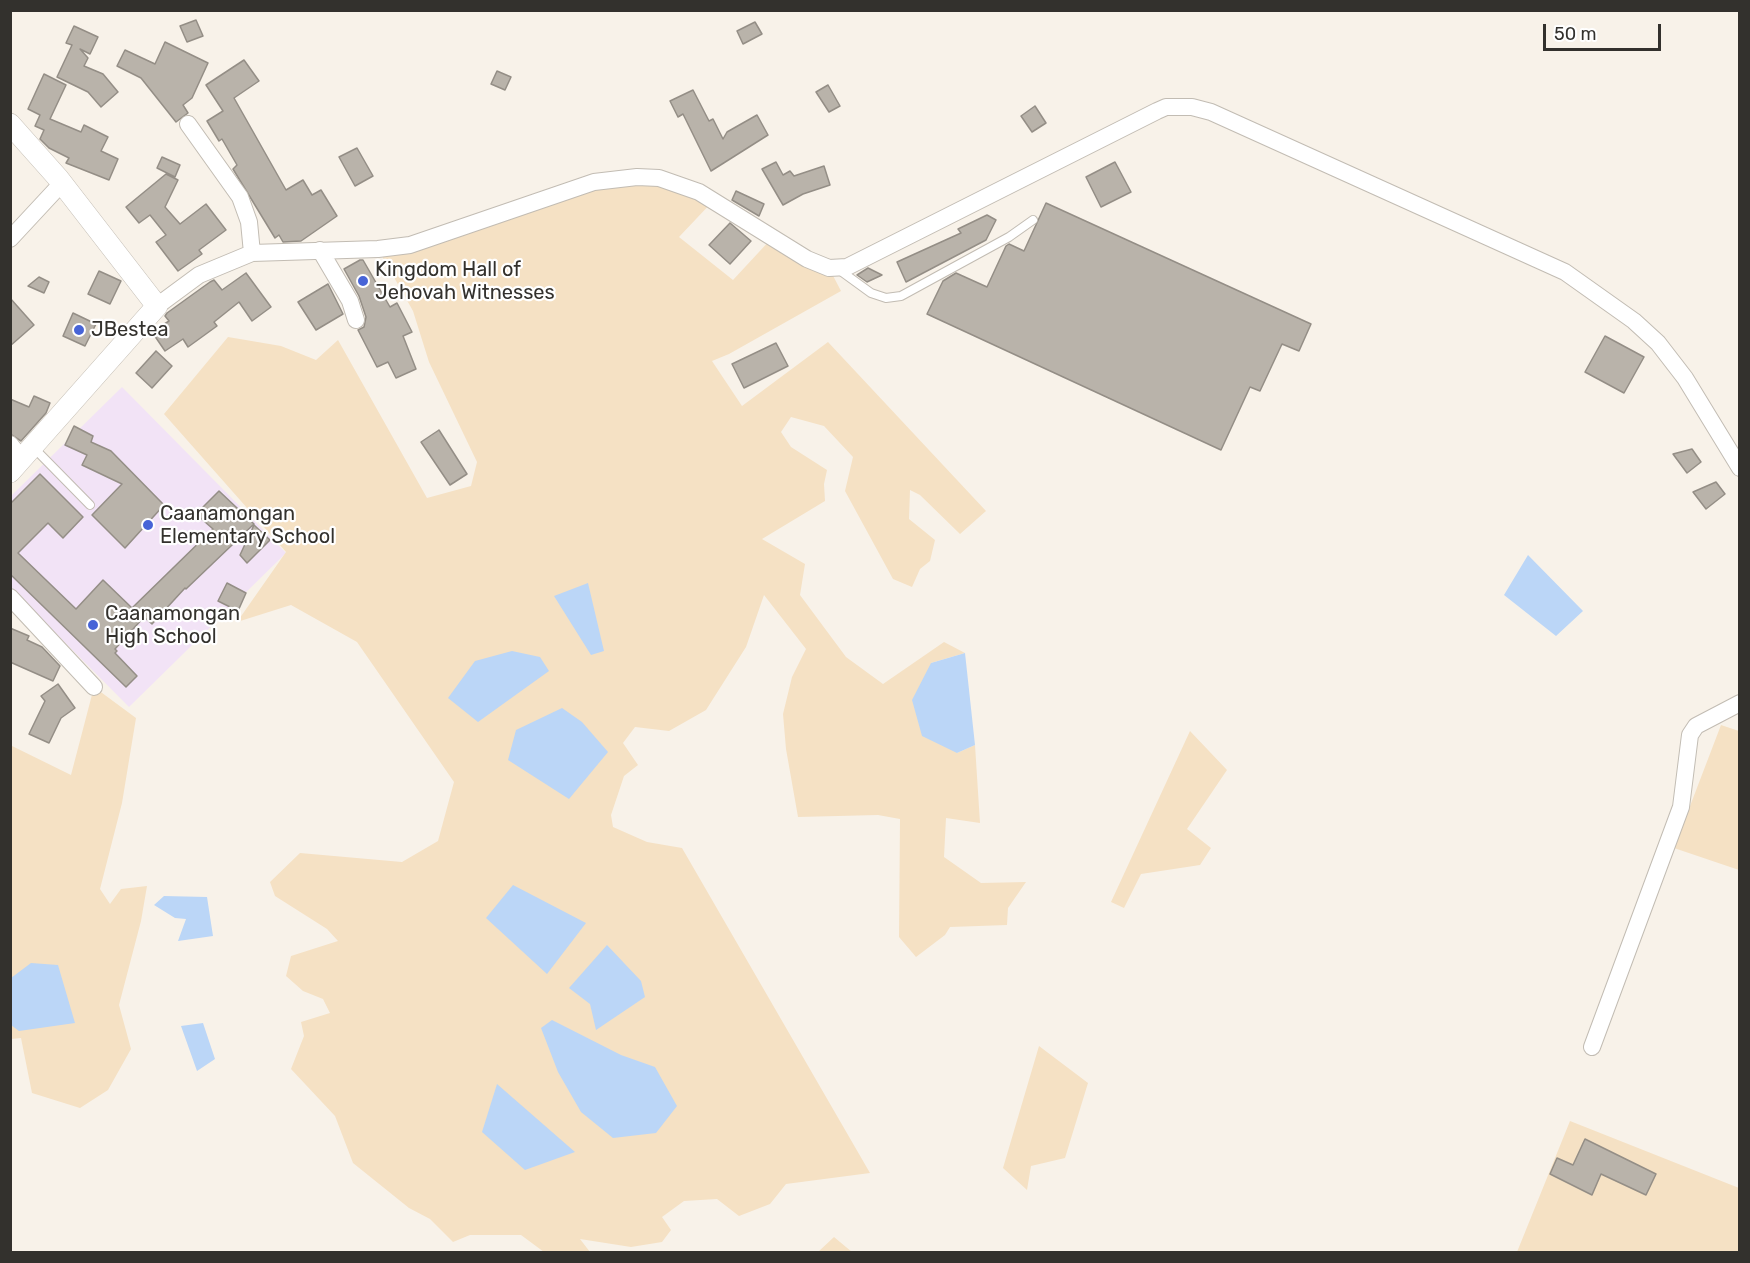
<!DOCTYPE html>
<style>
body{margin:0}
#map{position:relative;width:1750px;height:1263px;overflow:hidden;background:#f8f2e9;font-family:Rubik,sans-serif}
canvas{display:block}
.frame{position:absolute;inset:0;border:12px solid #33312d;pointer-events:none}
.scale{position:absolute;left:1543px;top:24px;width:118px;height:27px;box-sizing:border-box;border:3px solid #33312d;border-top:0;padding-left:8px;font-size:18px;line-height:21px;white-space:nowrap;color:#33312d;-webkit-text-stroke:4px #fff;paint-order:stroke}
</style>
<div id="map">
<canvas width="1750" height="1263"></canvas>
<div class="frame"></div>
<div class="scale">50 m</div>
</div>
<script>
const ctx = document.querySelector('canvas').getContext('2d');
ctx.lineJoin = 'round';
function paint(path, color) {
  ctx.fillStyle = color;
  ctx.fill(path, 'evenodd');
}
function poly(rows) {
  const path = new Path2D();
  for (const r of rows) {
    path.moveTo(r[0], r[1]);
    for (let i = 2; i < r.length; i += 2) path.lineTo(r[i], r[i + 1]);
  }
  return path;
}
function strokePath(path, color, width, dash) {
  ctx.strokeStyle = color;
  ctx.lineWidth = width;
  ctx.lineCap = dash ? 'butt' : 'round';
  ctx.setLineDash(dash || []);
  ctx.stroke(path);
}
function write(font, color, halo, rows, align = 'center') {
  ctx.font = font + ' Rubik,sans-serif';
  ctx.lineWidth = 4.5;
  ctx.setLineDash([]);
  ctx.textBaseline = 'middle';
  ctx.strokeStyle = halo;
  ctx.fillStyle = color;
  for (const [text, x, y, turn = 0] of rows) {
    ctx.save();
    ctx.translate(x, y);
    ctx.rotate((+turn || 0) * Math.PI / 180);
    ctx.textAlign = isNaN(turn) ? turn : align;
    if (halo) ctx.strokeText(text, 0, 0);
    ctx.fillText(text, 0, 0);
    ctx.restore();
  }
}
paint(poly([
 [122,387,286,553,129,707,11,588,11,496]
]), '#f2e3f6');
paint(poly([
 [647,177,714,200,679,237,733,280,771,239,829,268,841,291,729,354,712,361,742,406,828,342,986,511,960,534,920,495,910,490,909,519,935,540,930,561,920,569,912,587,893,579,845,491,853,457,824,426,791,417,781,432,791,447,827,470,824,484,825,501,762,539,805,564,800,595,846,657,883,684,944,642,965,653,931,663,957,753,975,745,980,823,946,818,944,857,981,883,1026,882,1008,908,1007,925,950,927,945,935,916,957,899,937,900,819,878,815,798,817,786,749,783,714,792,677,806,649,764,595,746,647,706,710,669,731,635,727,623,743,638,765,624,776,611,815,613,827,647,842,682,848,870,1173,786,1184,770,1204,739,1216,717,1199,684,1201,662,1217,671,1230,662,1242,631,1247,580,1239,590,1252,544,1252,521,1235,470,1235,453,1242,430,1219,409,1208,353,1163,335,1116,291,1069,304,1036,301,1022,330,1013,323,999,303,991,286,976,291,956,338,941,327,929,275,896,270,882,300,853,402,862,438,841,454,782,357,642,291,605,237,622,286,552,164,414,228,337,281,346,316,360,338,340,427,498,471,486,477,462,429,362,413,311,378,249,528,205],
 [94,687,136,718,122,803,100,889,110,904,121,889,147,886,141,921,119,1005,131,1049,108,1090,80,1108,32,1093,21,1038,11,1039,10,745,71,775],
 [1721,725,1739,731,1739,870,1674,848],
 [1190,731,1227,770,1187,829,1211,848,1200,865,1141,874,1124,908,1111,902],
 [1039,1046,1088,1083,1065,1158,1031,1166,1027,1190,1003,1168],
 [1570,1121,1739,1188,1739,1252,1517,1252],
 [834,1237,852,1252,818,1252]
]), '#f5e1c4');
paint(poly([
 [1528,555,1583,611,1556,636,1504,595],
 [588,583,604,651,591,655,554,596],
 [512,651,540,657,549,671,478,722,448,698,475,661],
 [965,653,975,745,957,753,922,736,912,700,931,663],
 [562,708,582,722,608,752,569,799,508,760,516,730],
 [513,885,586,923,547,974,486,918],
 [164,896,207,897,213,936,178,941,186,919,175,918,154,905],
 [607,945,641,981,645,997,596,1030,590,1004,569,988],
 [31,963,58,965,75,1023,19,1031,11,1025,11,978],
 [552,1020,621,1055,655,1067,677,1106,656,1133,613,1138,581,1112,558,1072,541,1028],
 [203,1023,215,1059,197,1071,181,1026],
 [497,1084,575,1152,525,1170,482,1132]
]), '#bbd6f7');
const building = poly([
 [196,20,203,36,187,42,180,26,196,20],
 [755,22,762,34,743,44,737,31,755,22],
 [74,26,98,37,90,54,80,49,88,58,84,66,103,74,118,92,101,107,88,92,57,77,72,45,66,43,74,26],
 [165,42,208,63,192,98,183,105,188,113,176,122,141,78,117,66,125,50,155,64,165,42],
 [244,60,259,81,234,98,286,190,303,180,312,195,321,190,337,216,301,241,283,242,279,235,275,238,233,169,237,165,222,139,219,141,207,121,223,111,206,85,244,60],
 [497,71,511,77,505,90,491,84,497,71],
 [44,74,66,85,50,119,81,132,84,125,108,137,101,151,118,159,109,180,66,163,69,158,49,148,40,139,44,130,35,126,40,115,28,109,44,74],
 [828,85,840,106,829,112,816,92,828,85],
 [693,90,709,121,713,119,723,139,727,132,757,115,768,135,711,171,683,114,678,117,670,101,693,90],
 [1035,106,1046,123,1032,132,1021,116,1035,106],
 [357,148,373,176,355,186,339,157,357,148],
 [162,157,180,165,175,177,157,168,162,157],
 [776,162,783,175,790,171,794,176,824,166,830,185,803,194,783,205,762,169,776,162],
 [1115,162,1131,192,1101,207,1086,177,1115,162],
 [166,174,178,180,165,207,180,224,206,204,226,230,199,250,202,254,178,271,156,242,166,235,150,215,139,223,126,207,166,174],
 [736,191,764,204,759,216,732,200,736,191],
 [1046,203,1311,324,1299,351,1282,344,1260,391,1250,387,1221,450,927,314,943,281,956,273,987,287,1006,246,1009,244,1024,251,1046,203],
 [987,215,996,220,986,240,906,282,897,262,961,233,958,229,987,215],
 [730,223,751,241,730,264,709,245,730,223],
 [360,260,363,260,390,307,397,303,412,332,403,336,416,369,396,378,388,362,377,367,358,330,364,327,366,317,359,296,344,269,360,260],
 [868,268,882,275,867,282,857,275,868,268],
 [99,271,121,281,110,304,88,294,99,271],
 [246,273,271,307,252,321,239,302,214,322,217,326,188,347,183,339,165,351,152,332,169,321,165,316,167,313,210,282,214,280,222,290,246,273],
 [39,277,49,282,44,293,28,286,39,277],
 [328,284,343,314,316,330,298,302,328,284],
 [10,298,34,325,10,346,10,298],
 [73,313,96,324,85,346,63,336,73,313],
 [1605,336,1644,357,1624,393,1585,372,1605,336],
 [776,343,788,366,744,388,732,364,776,343],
 [156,351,172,366,152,388,136,373,156,351],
 [34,396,50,403,46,413,21,441,10,434,10,399,29,407,34,396],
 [74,426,93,436,91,442,111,451,164,505,125,548,92,515,122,484,82,465,87,455,65,445,74,426],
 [439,430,467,474,450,485,421,442,439,430],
 [1692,449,1701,462,1687,473,1673,454,1692,449],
 [40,474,83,517,63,538,48,523,18,553,76,609,103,580,132,608,213,529,196,514,219,491,254,524,186,589,185,588,152,624,144,617,115,649,117,651,115,653,137,676,126,687,10,574,10,504,40,474],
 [1716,482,1725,494,1706,509,1693,492,1716,482],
 [254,525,270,540,247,563,240,555,254,525],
 [227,583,246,593,238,611,218,601,227,583],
 [10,628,29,636,27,640,42,647,60,666,53,681,10,662,10,628],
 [58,684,75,708,61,718,49,743,29,734,45,701,41,696,58,684],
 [1585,1139,1656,1174,1646,1195,1601,1174,1592,1195,1550,1174,1557,1158,1573,1165,1585,1139]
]);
paint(building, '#b9b3aa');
strokePath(building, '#948e86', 1.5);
const service = poly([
 [838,269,871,293,886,298,901,296,1009,237,1033,220],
 [33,447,90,505]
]);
const minor = poly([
 [188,124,240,197,249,222,252,253],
 [10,239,62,183],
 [320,250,350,301,356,320],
 [157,306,199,275,252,253,378,249,410,245,594,182,637,177,659,178,699,192,807,259,829,268,847,267,1157,111,1166,107,1192,107,1211,112,1565,272,1634,321,1658,343,1685,378,1740,468],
 [10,444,22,459],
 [10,597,94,687],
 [1592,1047,1681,807,1690,735,1696,726,1740,703]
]);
const tertiary = poly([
 [10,124,58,178,157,306,10,472]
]);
strokePath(service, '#c2bcb3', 10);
strokePath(minor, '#c2bcb3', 18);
strokePath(tertiary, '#c2bcb3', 22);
strokePath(service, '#fff', 8);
strokePath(minor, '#fff', 16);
strokePath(tertiary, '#fff', 21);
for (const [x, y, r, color] of [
 [363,281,6,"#4764d7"],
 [79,330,6,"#4764d7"],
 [148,525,6,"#4764d7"],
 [93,625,6,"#4764d7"]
]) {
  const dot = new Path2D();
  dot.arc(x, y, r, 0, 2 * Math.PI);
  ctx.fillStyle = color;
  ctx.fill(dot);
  strokePath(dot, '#fff', 2);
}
write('20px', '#33312d', '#fff', [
 ["Kingdom Hall of",375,270],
 ["Jehovah Witnesses",375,293],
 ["JBestea",91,330],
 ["Caanamongan",160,514],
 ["Elementary School",160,537],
 ["Caanamongan",105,614],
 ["High School",105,637]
], 'left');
</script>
